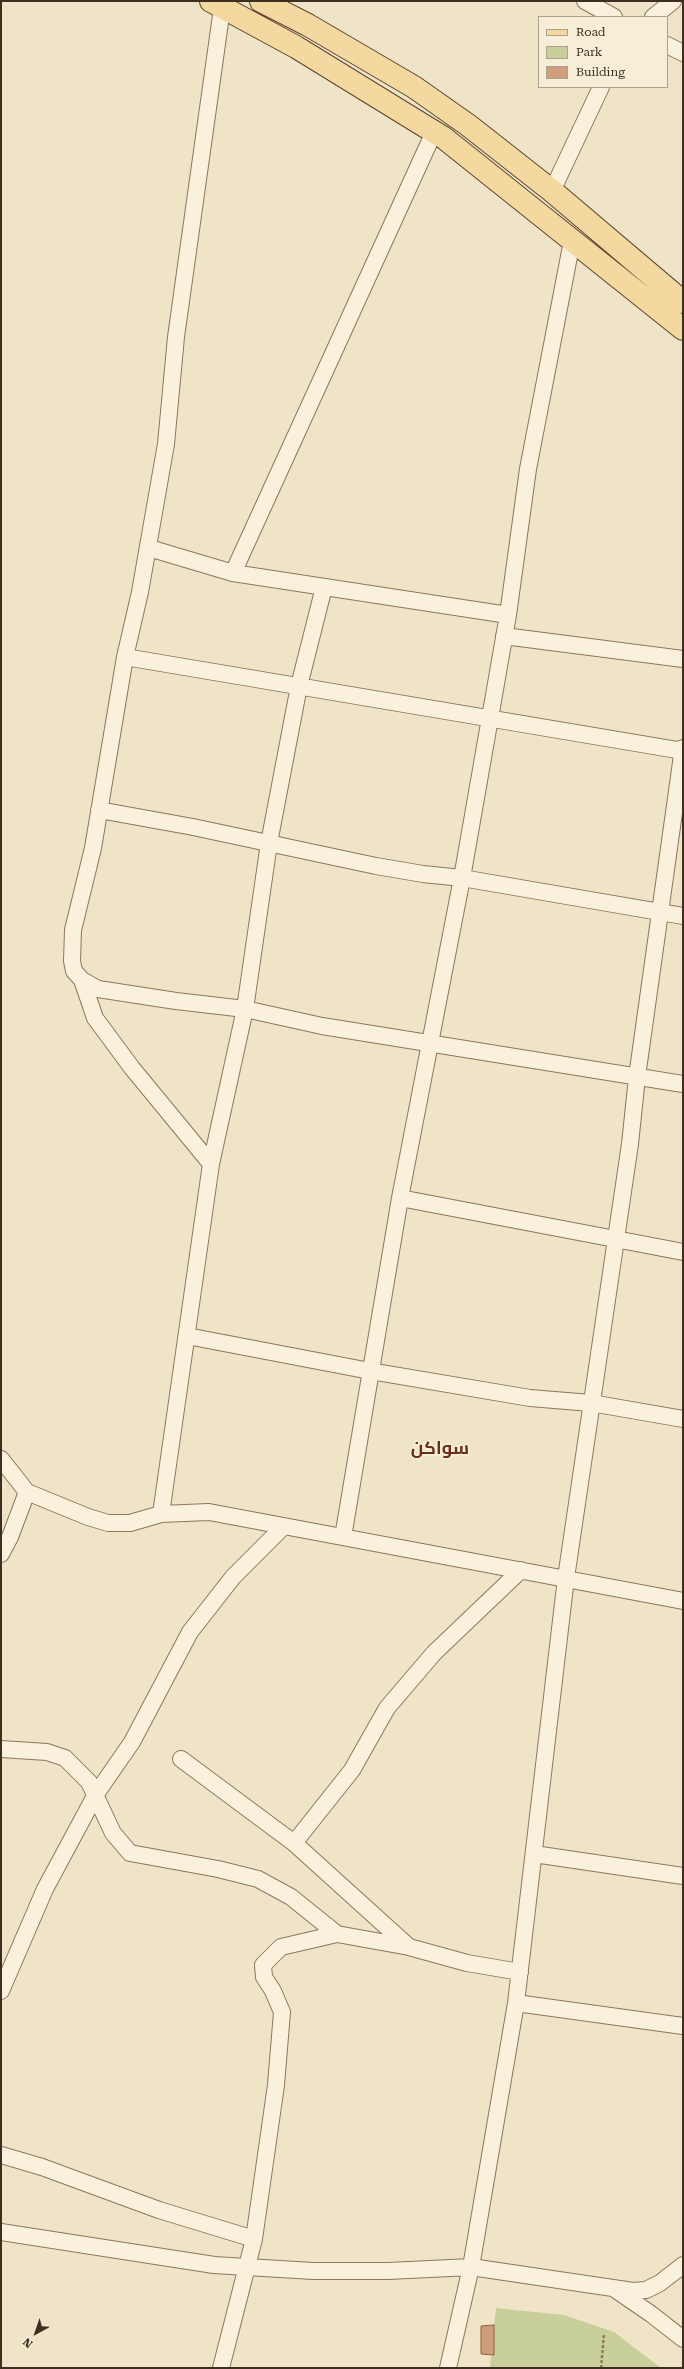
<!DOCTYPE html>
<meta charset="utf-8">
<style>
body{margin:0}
#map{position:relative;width:684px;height:2369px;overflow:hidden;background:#f0e4c8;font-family:"Roboto Serif",serif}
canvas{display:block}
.frame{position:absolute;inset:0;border:2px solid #3d2e20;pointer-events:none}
.legend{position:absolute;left:538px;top:16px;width:130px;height:72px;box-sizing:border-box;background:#f7eed8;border:1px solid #ada18e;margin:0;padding:5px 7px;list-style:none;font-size:12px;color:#3d2e20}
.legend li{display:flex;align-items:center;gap:8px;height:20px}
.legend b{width:20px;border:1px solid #ada18e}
.north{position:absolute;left:16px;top:2313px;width:40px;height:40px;-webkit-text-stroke:3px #f7eed8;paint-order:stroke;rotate:220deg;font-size:11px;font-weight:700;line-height:16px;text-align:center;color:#3d2e20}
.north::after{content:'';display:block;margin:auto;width:14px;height:18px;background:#3d2e20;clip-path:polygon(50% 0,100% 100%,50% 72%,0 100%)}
</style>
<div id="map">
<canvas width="684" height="2369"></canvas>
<div class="frame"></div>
<ul class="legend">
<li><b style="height:5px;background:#f3d9a0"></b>Road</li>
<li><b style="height:11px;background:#c9cf9b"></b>Park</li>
<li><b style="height:11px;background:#cf9f7d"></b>Building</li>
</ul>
<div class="north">N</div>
</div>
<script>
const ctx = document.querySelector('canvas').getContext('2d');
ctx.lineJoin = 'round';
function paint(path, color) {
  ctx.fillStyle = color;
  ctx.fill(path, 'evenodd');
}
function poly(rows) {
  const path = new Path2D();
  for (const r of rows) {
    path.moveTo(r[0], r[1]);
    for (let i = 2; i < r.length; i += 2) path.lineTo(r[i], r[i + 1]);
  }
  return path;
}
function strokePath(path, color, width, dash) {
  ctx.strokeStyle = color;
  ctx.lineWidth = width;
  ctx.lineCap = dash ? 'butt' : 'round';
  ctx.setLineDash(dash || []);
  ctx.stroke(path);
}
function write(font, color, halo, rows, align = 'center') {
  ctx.font = font + ' "Roboto Serif",Cairo,serif';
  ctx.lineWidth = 3.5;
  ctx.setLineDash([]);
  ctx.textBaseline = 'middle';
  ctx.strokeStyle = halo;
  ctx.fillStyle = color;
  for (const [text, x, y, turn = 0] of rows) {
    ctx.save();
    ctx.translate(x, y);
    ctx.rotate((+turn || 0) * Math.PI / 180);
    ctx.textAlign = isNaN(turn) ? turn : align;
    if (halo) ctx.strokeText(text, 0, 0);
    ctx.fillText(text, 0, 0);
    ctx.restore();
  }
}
paint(poly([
 [496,2308,564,2315,614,2332,661,2368,490,2368]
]), '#c9cf9b');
const building = poly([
 [494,2325,494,2355,481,2354,481,2326,494,2325]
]);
paint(building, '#cf9f7d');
strokePath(building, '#8d5f41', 1);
const minor = poly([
 [585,1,614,17],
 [653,17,673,1],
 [667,45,683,53],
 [552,191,601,87],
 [149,548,233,573,508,615],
 [233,573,434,132],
 [504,636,683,659],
 [125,657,683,751],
 [99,810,193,827,376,866,423,874,462,878,683,916],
 [82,980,98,989,176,1001,245,1009,322,1026,683,1084],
 [211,1164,132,1068,95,1018,82,980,74,971,72,961,73,930,93,848,125,657,140,592,166,444,176,337,223,1],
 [400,1198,683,1252],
 [187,1336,370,1371,530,1398,591,1403,683,1419],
 [1,1459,27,1492,88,1517,108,1523,130,1523,161,1514,209,1512,683,1601],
 [161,1514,211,1164,245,1009,269,843,299,686,324,587],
 [343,1537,400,1198,462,878,508,615,528,469,572,241],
 [1,1554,10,1537,27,1492],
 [1,1749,47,1752,65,1758,89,1782,113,1833,130,1853,218,1869,258,1879,291,1897,337,1934,409,1947,467,1963,520,1972],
 [181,1759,294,1843],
 [534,1854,683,1876],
 [409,1947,294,1843,352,1770,387,1708,434,1653,521,1570],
 [1,1991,45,1889,96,1794,132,1742,190,1632,233,1577,284,1526],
 [516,2003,683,2026],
 [1,2155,42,2167,159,2210,254,2239],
 [1,2232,214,2265,313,2271,388,2271,471,2267,633,2291,646,2290,660,2283,683,2265],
 [616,2290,651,2314,683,2339],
 [221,2368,254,2239,276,2085,282,2012,273,1991,264,1977,263,1965,281,1947,337,1934],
 [448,2368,471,2267,516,2003,566,1578,630,1144,637,1077,683,748]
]);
const primary = poly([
 [211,1,296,47,444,138,683,329],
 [261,1,308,25,414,87,468,125,552,191,683,302]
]);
strokePath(minor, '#8d765c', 18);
strokePath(primary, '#5b4430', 24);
strokePath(poly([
 [601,2368,604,2334]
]), '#8d765c', 2.5, [3, 2]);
strokePath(minor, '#faf1dc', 16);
strokePath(primary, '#f3d9a0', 22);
write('bold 18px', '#6b2e1e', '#f7eed8', [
 ["سواكن",440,1449]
]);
</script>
